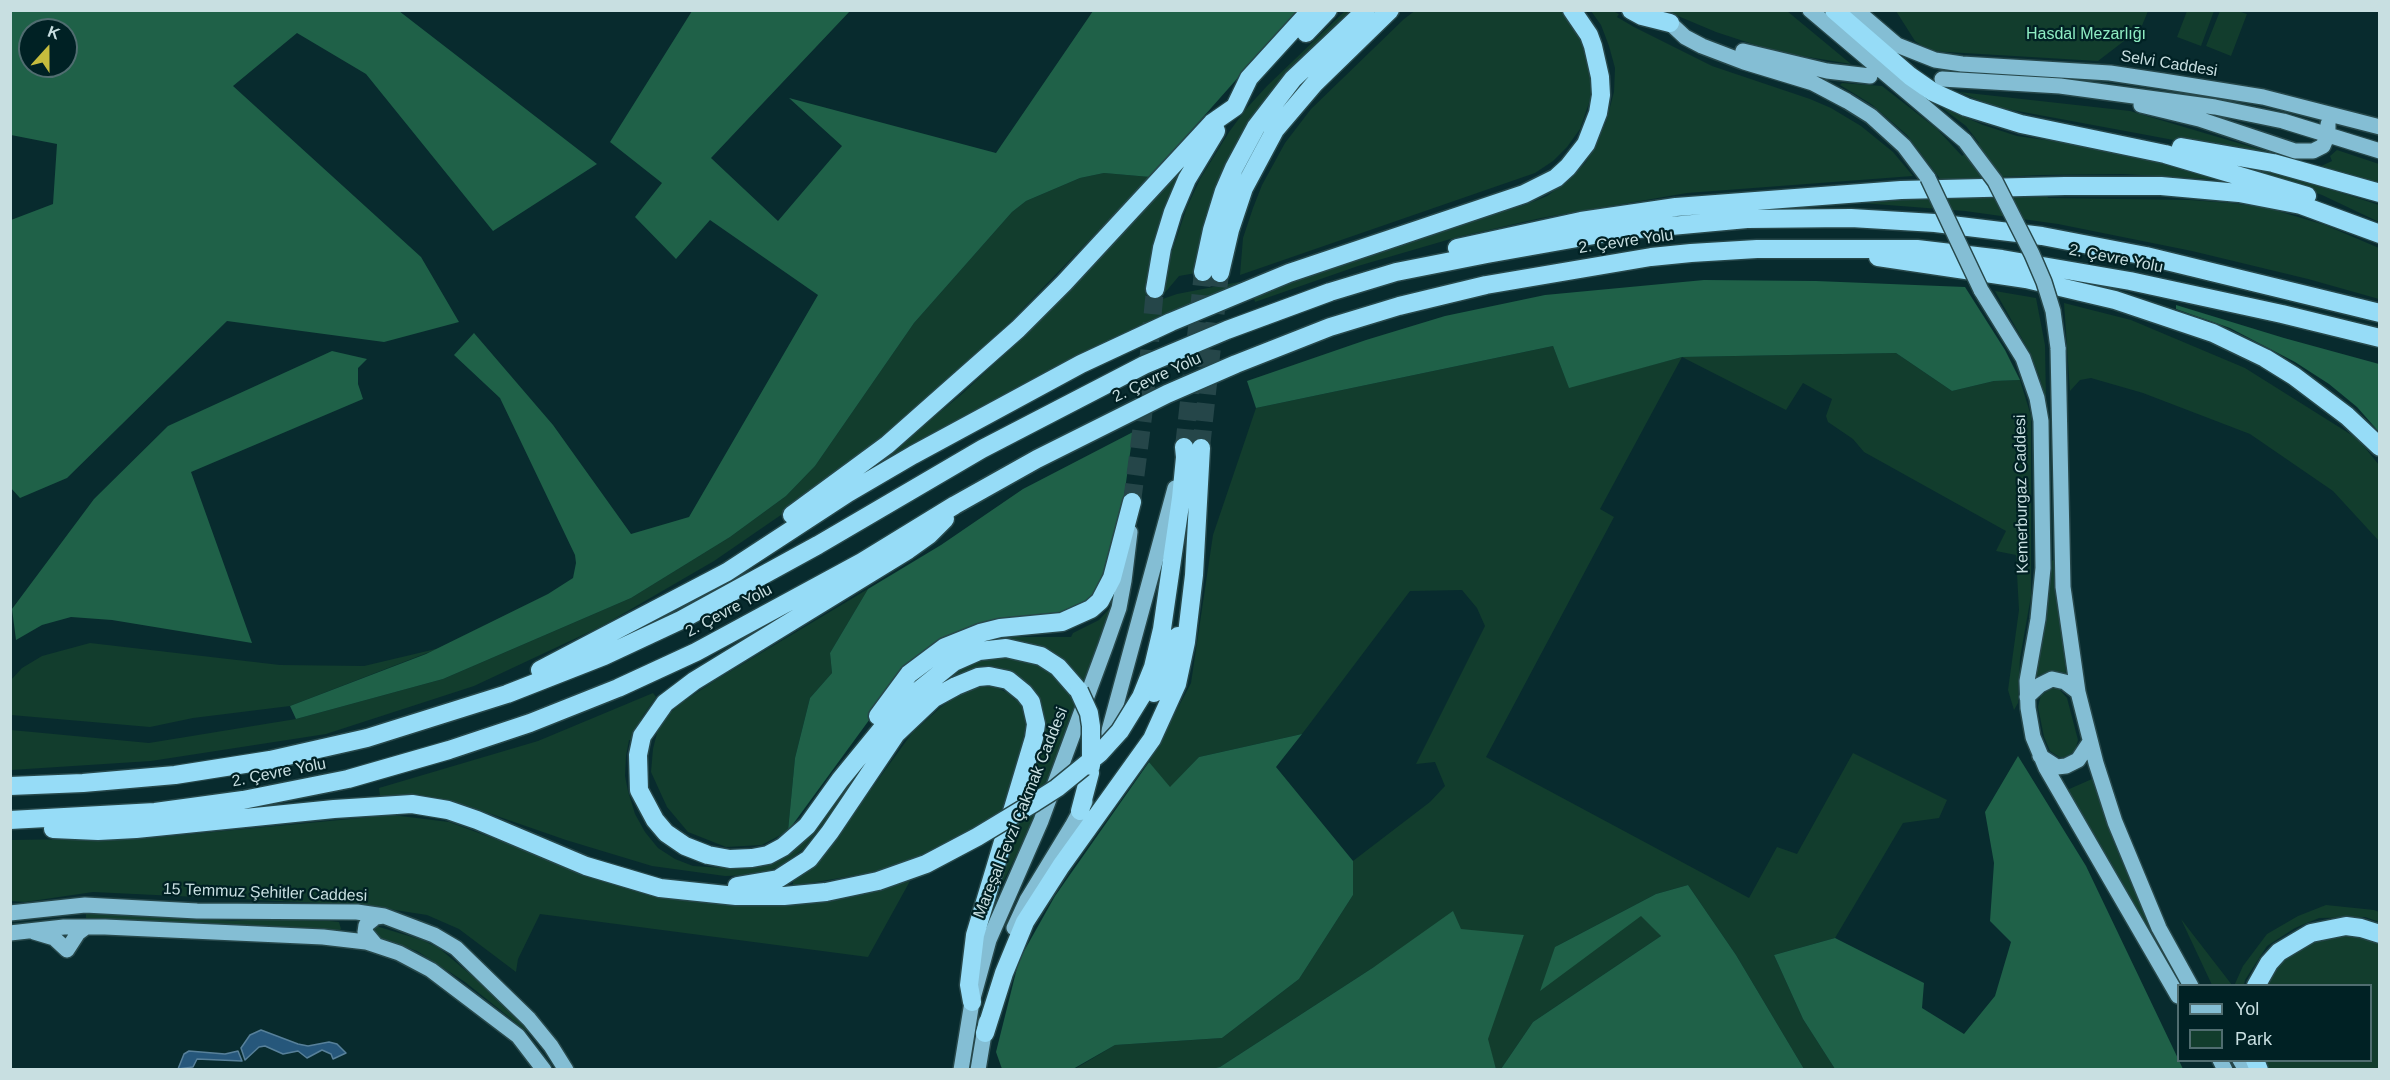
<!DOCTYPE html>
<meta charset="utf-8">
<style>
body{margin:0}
#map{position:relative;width:2390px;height:1080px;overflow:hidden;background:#082b2e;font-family:Arial,sans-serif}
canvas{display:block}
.frame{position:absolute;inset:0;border:12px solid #c8dfe1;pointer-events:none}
.legend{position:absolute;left:2177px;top:984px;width:195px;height:78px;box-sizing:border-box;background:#002124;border:2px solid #506d70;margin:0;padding:8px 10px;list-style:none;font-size:18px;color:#c8dfe1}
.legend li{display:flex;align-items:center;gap:12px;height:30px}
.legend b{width:30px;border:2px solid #506d70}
.north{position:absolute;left:18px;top:18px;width:60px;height:60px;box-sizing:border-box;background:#002124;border:2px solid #506d70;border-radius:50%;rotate:21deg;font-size:16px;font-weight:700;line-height:24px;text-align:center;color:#c8dfe1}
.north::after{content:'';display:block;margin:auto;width:21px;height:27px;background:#c5bc3d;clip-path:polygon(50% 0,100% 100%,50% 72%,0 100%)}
</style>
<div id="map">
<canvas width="2390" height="1080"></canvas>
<div class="frame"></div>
<ul class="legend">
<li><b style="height:8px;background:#84bed4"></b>Yol</li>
<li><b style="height:16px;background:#123d2d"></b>Park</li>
</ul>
<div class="north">K</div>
</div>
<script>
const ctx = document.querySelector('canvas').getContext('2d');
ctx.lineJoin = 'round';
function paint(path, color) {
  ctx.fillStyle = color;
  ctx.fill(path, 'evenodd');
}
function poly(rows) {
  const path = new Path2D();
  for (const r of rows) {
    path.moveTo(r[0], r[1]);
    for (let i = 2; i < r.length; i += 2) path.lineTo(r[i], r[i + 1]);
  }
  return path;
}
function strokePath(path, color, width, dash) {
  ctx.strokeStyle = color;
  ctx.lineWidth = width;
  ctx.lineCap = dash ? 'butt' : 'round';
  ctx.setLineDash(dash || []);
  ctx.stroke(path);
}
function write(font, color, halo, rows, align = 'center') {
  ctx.font = font + ' Arial,sans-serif';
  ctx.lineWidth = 4.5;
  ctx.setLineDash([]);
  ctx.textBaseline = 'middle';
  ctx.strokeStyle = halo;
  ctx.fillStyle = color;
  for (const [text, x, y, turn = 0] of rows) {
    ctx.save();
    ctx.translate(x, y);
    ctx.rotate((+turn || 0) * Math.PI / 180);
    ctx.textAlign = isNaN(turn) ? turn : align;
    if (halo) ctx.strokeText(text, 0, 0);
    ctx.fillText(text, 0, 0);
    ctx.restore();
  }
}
paint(poly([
 [1416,10,1562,10,1569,17,1583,40,1592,81,1590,100,1580,129,1567,147,1553,161,1535,173,1240,275,1243,238,1253,208,1262,185,1285,143,1311,109,1404,19],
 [1345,11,1359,11,1280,83,1259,107,1245,129,1228,160,1206,217,1200,243,1196,273,1179,276,1163,295,1171,254,1187,207,1200,179,1229,132,1246,109,1267,86],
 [1587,11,1613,11,1619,14,1617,17,1634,27,1712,66,1810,99,1831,108,1861,126,1893,152,1913,176,1687,193,1541,218,1454,238,1358,266,1255,302,1253,295,1453,225,1525,205,1547,196,1570,179,1586,162,1597,142,1606,122,1614,92,1615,68,1609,46,1601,25,1591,11,1588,12],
 [1666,11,1787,11,1851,64,1777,52,1716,32],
 [1896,11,2148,11,2141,28,2098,61,1930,51,1915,41],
 [2187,11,2214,11,2201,46,2177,37],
 [2220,11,2238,11,2247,14,2231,56,2206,46],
 [1842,83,1882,86,1937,129,1962,156,1979,143,1966,126,1941,107,1983,125,2017,136,2095,147,2182,166,2226,180,2123,174,2041,175,1941,180,1907,135,1871,104,1840,85],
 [1959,92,2130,111,2319,167,2332,161,2330,156,2337,150,2379,164,2379,187,2319,167,1996,107],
 [2255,169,2298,179,2379,205,2379,222,2322,195,2254,171],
 [1178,172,1180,174,1149,269,1145,305,1177,294,1239,282,1240,285,886,465,883,459,962,394,1010,349,1083,277],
 [1104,173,1150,177,1006,326,901,423,810,495,714,561,602,626,474,686,326,734,151,761,11,770,11,730,149,743,296,719,443,679,631,598,730,537,786,496,815,466,914,323,1012,212,1026,201,1080,178],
 [2047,193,2048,198,2190,200,2231,203,2268,208,2325,225,2379,248,2379,299,2308,279,2192,251,2058,224,1965,211,1849,202],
 [1995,291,2036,298,2045,345,2046,401,2039,375,2029,351],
 [2064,303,2131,320,2245,368,2358,439,2379,465,2379,541,2333,491,2250,434,2143,393,2091,378,2080,380,2070,391],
 [1553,346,1569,387,1682,357,1896,353,1952,391,1994,381,2020,380,2031,416,2031,596,2020,658,2018,703,2014,710,2008,690,2019,610,2016,555,1996,551,2006,531,1864,452,1853,439,1828,422,1826,416,1832,399,1803,383,1786,410,1682,357,1600,509,1614,517,1486,757,1749,898,1777,847,1797,854,1853,753,1947,800,1939,818,1903,823,1835,938,1774,955,1803,1019,1835,1069,1804,1069,1736,955,1688,885,1656,894,1555,947,1642,915,1661,936,1533,1022,1501,1069,1496,1069,1487,1039,1524,935,1374,967,1220,1067,1212,1070,1073,1070,1115,1045,1222,1038,1299,979,1353,895,1353,861,1430,802,1445,786,1435,762,1416,764,1485,626,1477,608,1462,590,1410,591,1302,734,1199,757,1170,788,1149,762,1191,683,1213,535,1256,408],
 [2054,560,2066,673,2052,670,2035,677,2049,561],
 [868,589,830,653,832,673,810,698,795,758,788,831,762,845,726,847,688,832,667,807,651,772,653,749,658,729,668,715,681,703,716,680],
 [1110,608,1112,611,1086,684,1069,669,976,644,1010,637,1071,637,1073,633,1099,620],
 [90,643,280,665,364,666,440,648,290,706,193,718,150,727,11,715,11,680,22,668,42,656],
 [998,655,1036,662,1053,672,1066,686,1077,703,1057,762,1030,827,989,911,1034,696,961,676,855,783,803,849,783,865,757,875,725,876,652,866,566,840,468,806,428,798,380,796,379,788,538,741,653,693,656,697,642,717,632,740,629,740,626,756,625,776,628,791,635,814,645,832,658,848,675,859,693,866,739,869,764,866,779,860,803,841,898,713,969,662],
 [976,687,995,687,1008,693,1015,700,1020,699,1025,709,1028,724,1027,736,1005,811,942,846,901,863,869,873,793,886,793,882,822,857,912,733,941,707,960,694],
 [2053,688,2060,690,2067,698,2078,740,2075,751,2065,757,2059,757,2050,751,2044,737,2038,707,2041,695],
 [2092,779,2115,845,2142,908,2170,962,2167,964,2067,790],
 [392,815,449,822,628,888,706,902,795,905,857,895,910,881,868,957,540,914,518,959,516,972,459,929,427,915,363,905,93,892,25,902,11,901,10,840,150,838],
 [2326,905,2374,910,2379,912,2379,922,2365,917,2319,918,2295,928,2267,946,2245,980,2244,985,2234,986,2243,966,2267,934,2298,916],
 [86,911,233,921,262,919,330,921,339,922,341,929,338,932,86,919],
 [2181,919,2232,985,2212,985],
 [376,926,422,940,439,948,497,997,531,1031,529,1033,465,982,417,951,374,936,372,928],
 [2345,933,2379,941,2379,1069,2266,1069,2261,1061,2370,1060,2370,986,2262,985,2284,956,2302,944]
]), '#123d2d');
paint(poly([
 [10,11,399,11,597,164,493,231,366,74,297,33,233,86,421,257,459,322,384,342,227,321,67,478,20,498,10,487,11,220,53,204,57,144,11,135],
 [30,30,66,30,66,66,30,66],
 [692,11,850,11,711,158,778,221,842,146,789,98,996,153,1093,11,1297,11,1150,177,1104,173,1080,178,1026,201,1012,212,914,323,815,466,786,496,730,537,631,598,443,679,296,719,290,706,426,654,548,594,573,578,576,563,575,555,500,398,454,355,474,333,553,425,631,534,689,517,818,295,710,220,676,259,635,217,662,183,610,142],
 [1704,280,1816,281,1965,287,2005,350,2020,380,1994,381,1952,391,1896,353,1682,357,1569,388,1553,346,1256,408,1247,381,1366,340,1445,316,1545,295],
 [2176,305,2284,338,2379,364,2379,432,2357,407,2329,384,2295,362,2230,328,2176,309],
 [332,351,367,359,358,368,358,384,363,399,191,472,252,643,112,620,71,617,42,625,16,640,12,609,94,499,168,426],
 [1133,432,1124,497,1111,565,1099,594,1078,613,944,641,875,712,788,831,795,758,810,698,832,673,830,653,868,589,941,545,1023,489],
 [1302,734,1276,767,1353,861,1353,895,1299,979,1222,1038,1115,1045,1073,1069,1002,1069,996,1052,1019,960,1055,896,1149,762,1170,787,1199,757],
 [2018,756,2086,866,2183,1069,1835,1069,1803,1019,1774,955,1835,938,1924,983,1922,1008,1964,1034,1995,996,2011,942,1990,921,1994,863,1985,812],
 [1688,885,1736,955,1804,1069,1501,1069,1533,1022,1661,936,1641,916,1540,991,1555,947,1656,894],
 [1453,911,1461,929,1524,935,1488,1039,1496,1069,1212,1069,1220,1067,1374,967]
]), '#1f6148');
const water = poly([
 [261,1030,298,1044,308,1046,329,1042,337,1044,346,1053,333,1059,331,1054,322,1050,307,1058,298,1051,283,1054,265,1046,259,1047,245,1060,241,1048,250,1035,261,1030],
 [189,1051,225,1054,238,1051,242,1061,197,1059,193,1067,178,1069,184,1054,189,1051]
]);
paint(water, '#26577b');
strokePath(water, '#57809a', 1.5);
strokePath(poly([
 [1184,447,1203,272],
 [1201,448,1220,273],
 [1132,502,1143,417,1155,289]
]), '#254649', 18, [18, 9]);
const major = poly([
 [1810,10,1965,141],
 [1856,10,1897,45,1935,60,1962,64,2110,73,2163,81,2263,97,2380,127],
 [1670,23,1685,37,1702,46,1744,62,1813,83,1847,101,1871,116,1904,146,1928,178],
 [1743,51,1827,71,1870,76],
 [1942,79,2060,86,2215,107,2283,121,2380,151],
 [2141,105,2199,119,2295,151,2313,151,2323,146,2328,134,2328,124],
 [1981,290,2023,358,2037,398,2041,421,2043,568,2038,619,2027,681,2028,708,2033,737,2046,768,2178,996],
 [2058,348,2063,587,2078,692,2096,763,2115,822,2159,928,2191,986],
 [2027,697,2040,685,2052,679,2065,682,2078,692],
 [1104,749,1175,488],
 [2040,756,2057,767,2066,766,2078,760,2090,742],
 [10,913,85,905,197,911,357,912,384,916,434,935,456,948,529,1019,551,1046,566,1070],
 [1014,928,1027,900,1072,826,1085,802],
 [34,932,54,938,67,950,78,933,86,927],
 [10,933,64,927,105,927,323,937,366,942,399,953,431,970,518,1036,544,1070],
 [375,944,365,932,366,925,376,917,384,916],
 [2220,1060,2225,1070],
 [2240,1060,2246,1070],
 [961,1070,972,1002,989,940,1041,821,1106,645,1119,608,1124,581,1130,532],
 [978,1070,986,1022]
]);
const highway = poly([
 [1631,10,1642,16,1670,23],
 [1834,10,1910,76,1933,92,1966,107,2021,124,2165,154,2307,196],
 [1306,33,1328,10],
 [2181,147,2273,163,2380,193],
 [1457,248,1581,221,1676,207,1901,190,2065,186,2161,186,2239,193,2301,205,2380,234],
 [1878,257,2026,279,2115,300,2213,333,2265,358,2294,376,2347,416,2380,447],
 [1203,272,1212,230,1224,191,1234,168,1256,127,1293,79,1366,10],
 [1220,273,1230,230,1244,188,1275,130,1315,83,1390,10],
 [1155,289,1162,248,1173,212,1187,179,1216,131],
 [792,515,887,445,1018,329,1064,283,1212,123,1235,107,1249,78,1311,10],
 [945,519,929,535,908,550,694,681,665,703,642,736,638,755,639,790,655,820,666,833,685,846,708,855,730,859,752,858,768,855,783,847,807,826,840,780,903,703,954,662,979,651,1006,648,1041,656,1058,667,1079,691],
 [540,670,727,572,848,493,913,455,1081,364,1171,322,1289,273,1524,194,1556,178,1568,167,1586,144,1598,113,1601,95,1600,77,1593,46,1589,35,1572,10],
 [1154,693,1165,671,1178,636],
 [1141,697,1153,667,1162,629,1181,498,1185,457,1184,447],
 [878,716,909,674,945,647,980,633,1000,628,1062,622,1091,609,1100,601,1112,578,1132,502],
 [10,786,83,783,175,775,270,760,367,738,507,694,604,656,681,620,818,545,982,449,1144,365,1227,330,1330,292,1396,272,1487,254,1617,231,1747,219,1851,218,1935,223,2042,236,2146,256,2380,313],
 [1080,811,1090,773],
 [10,820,155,812,243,800,348,779,449,750,530,723,618,688,696,652,862,562,955,505,1037,459,1167,394,1236,364,1330,327,1399,306,1486,285,1651,257,1691,253,1757,249,1917,249,2002,259,2130,281,2282,314,2380,338],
 [53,829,98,831,136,829,334,809,412,804,448,810,477,820,586,866,660,888,736,896,784,896,826,892],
 [737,886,778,879,809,859,830,832,896,734,934,698,956,686,978,677,989,676,1008,680,1024,693,1031,702,1036,724,1034,738,975,935,969,985,972,1002],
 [2256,986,2269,963,2279,952,2311,933,2346,926,2361,928,2380,934],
 [985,1033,1004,973,1025,922,1061,866,1152,739,1177,684,1186,642,1194,575,1201,448],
 [2255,1060,2259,1070]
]);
strokePath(major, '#27484b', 18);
strokePath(highway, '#27484b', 21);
strokePath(major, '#84bed4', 15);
strokePath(highway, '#96dcf7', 18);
const majorBridge = poly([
 [1965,141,1995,181,2032,254,2044,282,2053,311,2058,348],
 [1928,178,1981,290]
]);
const highwayBridge = poly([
 [1079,691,1089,713,1091,726,1091,766],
 [826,892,878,881,926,864,977,837,1035,802,1057,788,1100,753,1120,731,1141,697]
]);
strokePath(majorBridge, '#27484b', 18, []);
strokePath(highwayBridge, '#27484b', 21, []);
strokePath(majorBridge, '#84bed4', 15);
strokePath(highwayBridge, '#96dcf7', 18);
write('16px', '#8eedc3', '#002124', [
 ["Hasdal Mezarlığı",2086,35]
]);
write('16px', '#c8dfe1', '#002124', [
 ["Selvi Caddesi",2169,64,9],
 ["2. Çevre Yolu",1626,242,-8],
 ["2. Çevre Yolu",2116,259,11],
 ["2. Çevre Yolu",1157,378,-25],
 ["Kemerburgaz Caddesi",2022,494,-91],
 ["2. Çevre Yolu",729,611,-28],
 ["2. Çevre Yolu",279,773,-11],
 ["Mareşal Fevzi Çakmak Caddesi",1021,813,-68],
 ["15 Temmuz Şehitler Caddesi",265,893,2]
]);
</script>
